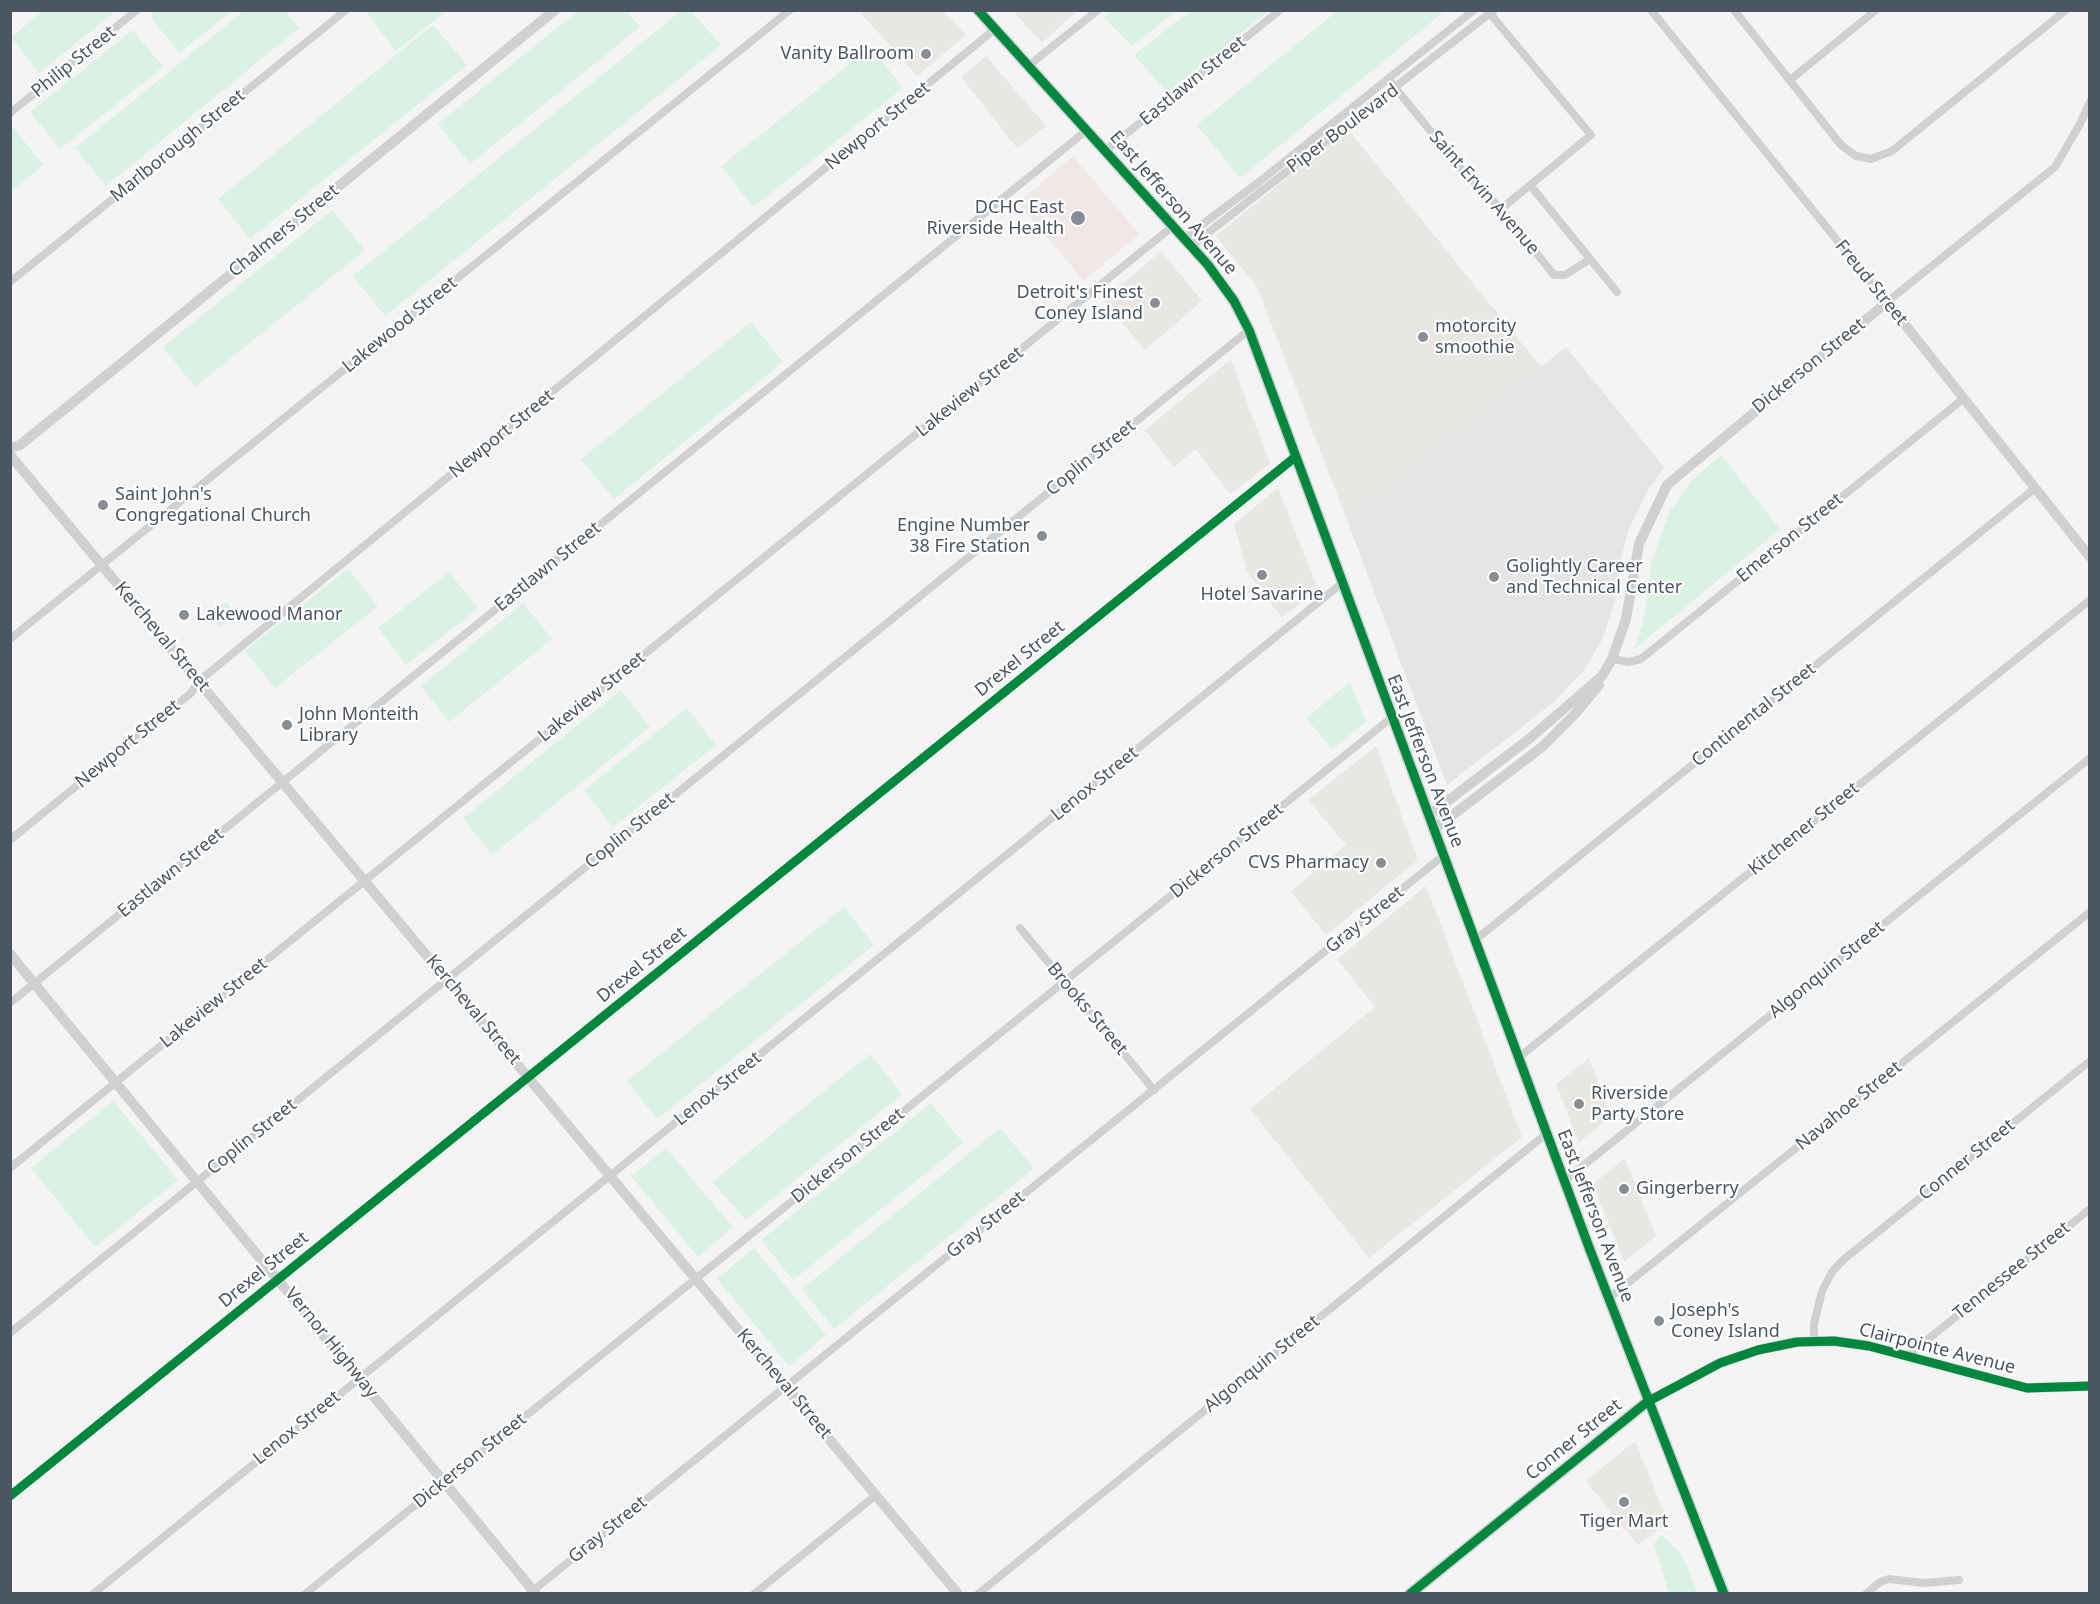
<!DOCTYPE html>
<style>
body{margin:0}
#map{position:relative;width:2100px;height:1604px;overflow:hidden;background:#f4f4f4;font-family:"Noto Sans",sans-serif}
canvas{display:block}
.frame{position:absolute;inset:0;border:12px solid #4a5661;pointer-events:none}
</style>
<div id="map">
<canvas width="2100" height="1604"></canvas>
<div class="frame"></div>
</div>
<script>
const ctx = document.querySelector('canvas').getContext('2d');
ctx.lineJoin = 'round';
function paint(path, color) {
  ctx.fillStyle = color;
  ctx.fill(path, 'evenodd');
}
function poly(rows) {
  const path = new Path2D();
  for (const r of rows) {
    path.moveTo(r[0], r[1]);
    for (let i = 2; i < r.length; i += 2) path.lineTo(r[i], r[i + 1]);
  }
  return path;
}
function strokePath(path, color, width, dash) {
  ctx.strokeStyle = color;
  ctx.lineWidth = width;
  ctx.lineCap = dash ? 'butt' : 'round';
  ctx.setLineDash(dash || []);
  ctx.stroke(path);
}
function write(font, color, halo, rows, align = 'center') {
  ctx.font = font + ' "Noto Sans",sans-serif';
  ctx.lineWidth = 4.5;
  ctx.setLineDash([]);
  ctx.textBaseline = 'middle';
  ctx.strokeStyle = halo;
  ctx.fillStyle = color;
  for (const [text, x, y, turn = 0] of rows) {
    ctx.save();
    ctx.translate(x, y);
    ctx.rotate((+turn || 0) * Math.PI / 180);
    ctx.textAlign = isNaN(turn) ? turn : align;
    if (halo) ctx.strokeText(text, 0, 0);
    ctx.fillText(text, 0, 0);
    ctx.restore();
  }
}
paint(poly([
 [1078,10,1042,43,1013,11,1013,10],
 [859,11,943,11,966,35,917,76],
 [986,56,1046,126,1017,148,961,77],
 [1347,128,1541,367,1347,520,1257,287,1216,236],
 [1161,251,1202,301,1145,350,1103,300],
 [1231,359,1270,464,1230,494,1196,449,1174,467,1145,430],
 [1278,488,1318,589,1282,618,1247,572,1234,524],
 [1376,746,1418,860,1326,935,1291,891,1346,845,1308,800],
 [1426,886,1522,1137,1369,1258,1250,1109,1375,1007,1337,959],
 [1589,1058,1611,1116,1579,1143,1556,1084],
 [1625,1158,1656,1236,1624,1262,1593,1184],
 [1635,1441,1668,1522,1638,1545,1586,1481]
]), '#e8e7e3');
paint(poly([
 [1566,347,1664,467,1647,492,1629,529,1622,554,1615,600,1603,638,1585,669,1554,702,1447,785,1347,520]
]), '#e6e5e6');
paint(poly([
 [1073,156,1139,234,1084,281,1018,203]
]), '#f1e7e6');
paint(poly([
 [44,10,116,10,116,11,39,73,11,37],
 [157,10,232,10,232,11,179,53,150,16],
 [244,11,285,11,299,28,106,186,75,148],
 [365,11,365,10,446,11,396,51],
 [578,11,627,11,640,27,470,164,438,124],
 [681,11,691,11,721,45,385,316,353,276],
 [1111,11,1111,10,1176,11,1132,46,1104,17],
 [1190,11,1269,11,1167,92,1134,55],
 [1337,11,1445,11,1240,178,1197,125],
 [433,25,467,65,250,239,218,199],
 [133,30,163,67,60,149,30,112],
 [871,47,903,88,753,207,721,166],
 [12,126,43,165,11,192,10,128],
 [332,210,365,250,195,387,163,347],
 [751,322,783,362,614,499,581,459],
 [1721,455,1780,529,1633,650,1643,623,1652,560,1669,512,1692,480],
 [348,569,378,606,275,688,245,651],
 [449,572,478,608,406,665,378,628],
 [226,602,236,614,220,627,210,615],
 [523,603,552,639,449,722,421,686],
 [1350,682,1366,722,1332,749,1306,718],
 [621,690,650,727,492,855,463,818],
 [687,708,716,745,613,827,584,790],
 [844,907,874,945,657,1119,627,1081],
 [870,1054,902,1094,746,1220,712,1182],
 [113,1101,178,1180,95,1247,31,1168],
 [931,1103,963,1143,793,1280,761,1240],
 [1000,1128,1034,1168,834,1329,802,1289],
 [666,1148,733,1227,698,1257,631,1176],
 [754,1248,826,1335,789,1366,717,1279],
 [1662,1535,1681,1554,1698,1593,1669,1593,1654,1544]
]), '#d9f2e3');
strokePath(poly([
 [1487,10,1591,135,1501,209],
 [1651,10,1887,302,2055,167,2080,124,2090,102],
 [1734,10,1841,145,1856,156,1871,159,1892,151,2066,10],
 [1028,66,1098,10],
 [1388,79,1464,172,1501,209,1554,275,1565,275,1590,259],
 [1790,80,1876,10],
 [10,113,137,10],
 [1105,151,1280,10],
 [1530,185,1617,292],
 [1184,238,1259,182,1474,10],
 [1191,246,1494,10],
 [10,282,346,10],
 [10,639,790,10],
 [1612,659,1629,662,1641,659,1963,399],
 [10,840,191,693,199,681,995,29],
 [1020,928,1154,1090],
 [1474,941,2034,489],
 [10,1003,1087,130],
 [1518,1058,2090,600],
 [10,1168,1173,226],
 [1564,1181,2090,758],
 [1608,1299,2090,912],
 [10,1333,1249,330],
 [1814,1342,1814,1324,1822,1291,1832,1272,1843,1260,2090,1061],
 [1907,1356,2090,1209],
 [10,1496,1294,458],
 [530,1593,1443,856],
 [93,1594,1341,584],
 [305,1594,1391,718],
 [754,1594,876,1495],
 [978,1594,1546,1134],
 [1866,1594,1880,1582,1889,1579,1924,1583,1959,1580]
]), '#ced0d2', 8);
strokePath(poly([
 [10,448,20,445,118,366,555,10],
 [10,455,958,1594],
 [1428,816,1529,739,1602,676,1612,659,1626,619,1639,544,1667,485,1887,302,2090,557],
 [1433,830,1542,747,1575,714,1599,685],
 [10,954,536,1594],
 [1647,1402,1720,1363,1758,1350,1797,1342,1834,1341,1869,1346,2027,1388,2090,1386]
]), '#ced0d2', 10);
strokePath(poly([
 [978,10,1208,265,1234,301,1249,330,1590,1250,1724,1594],
 [1410,1594,1647,1402]
]), '#ced0d4', 12);
strokePath(poly([
 [978,10,1208,265,1234,301,1249,330,1590,1250,1724,1594],
 [10,1496,1294,458],
 [1410,1594,1647,1402,1720,1363,1758,1350,1797,1342,1834,1341,1869,1346,2027,1388,2090,1386]
]), '#00873e', 9);
for (const [x, y, r, color] of [
 [926,54,6,"#868d94"],
 [1078,218,8,"#868d94"],
 [1155,303,6,"#868d94"],
 [1423,337,6,"#868d94"],
 [103,505,6,"#868d94"],
 [1042,536,6,"#868d94"],
 [1262,575,6,"#868d94"],
 [1494,577,6,"#868d94"],
 [184,615,6,"#868d94"],
 [287,725,6,"#868d94"],
 [1381,863,6,"#868d94"],
 [1579,1104,6,"#868d94"],
 [1624,1189,6,"#868d94"],
 [1659,1321,6,"#868d94"],
 [1624,1502,6,"#868d94"]
]) {
  const dot = new Path2D();
  dot.arc(x, y, r, 0, 2 * Math.PI);
  ctx.fillStyle = color;
  ctx.fill(dot);
  strokePath(dot, '#fff', 2);
}
write('18px', '#4a5661', '#fff', [
 ["Vanity Ballroom",914,54,"right"],
 ["DCHC East",1064,208,"right"],
 ["Riverside Health",1064,229,"right"],
 ["Detroit's Finest",1143,293,"right"],
 ["Coney Island",1143,314,"right"],
 ["motorcity",1435,327],
 ["smoothie",1435,348],
 ["Saint John's",115,495],
 ["Congregational Church",115,516],
 ["Engine Number",1030,526,"right"],
 ["38 Fire Station",1030,547,"right"],
 ["Golightly Career",1506,567],
 ["and Technical Center",1506,588],
 ["Hotel Savarine",1262,595,"center"],
 ["Lakewood Manor",196,615],
 ["John Monteith",299,715],
 ["Library",299,736],
 ["CVS Pharmacy",1369,863,"right"],
 ["Riverside",1591,1094],
 ["Party Store",1591,1115],
 ["Gingerberry",1636,1189],
 ["Joseph's",1671,1311],
 ["Coney Island",1671,1332],
 ["Tiger Mart",1624,1522,"center"]
], 'left');
write('18px', '#4a5661', '#fff', [
 ["Philip Street",74,62,-39],
 ["Eastlawn Street",1193,81,-39],
 ["Newport Street",878,126,-39],
 ["Piper Boulevard",1343,129,-37],
 ["Marlborough Street",178,146,-39],
 ["Saint Ervin Avenue",1484,193,49],
 ["East Jefferson Avenue",1173,203,49],
 ["Chalmers Street",284,231,-39],
 ["Freud Street",1871,283,51],
 ["Lakewood Street",400,325,-39],
 ["Dickerson Street",1809,366,-39],
 ["Lakeview Street",970,392,-39],
 ["Newport Street",502,434,-39],
 ["Coplin Street",1091,458,-39],
 ["Emerson Street",1790,538,-39],
 ["Eastlawn Street",548,567,-39],
 ["Kercheval Street",162,637,50],
 ["Drexel Street",1020,659,-39],
 ["Lakeview Street",592,697,-39],
 ["Continental Street",1754,715,-39],
 ["Newport Street",128,744,-39],
 ["East Jefferson Avenue",1425,761,69],
 ["Lenox Street",1095,784,-39],
 ["Kitchener Street",1804,829,-39],
 ["Coplin Street",630,831,-39],
 ["Dickerson Street",1227,851,-39],
 ["Eastlawn Street",171,873,-39],
 ["Gray Street",1365,920,-39],
 ["Drexel Street",642,965,-39],
 ["Algonquin Street",1827,970,-39],
 ["Lakeview Street",214,1003,-39],
 ["Brooks Street",1087,1009,50],
 ["Kercheval Street",473,1010,50],
 ["Lenox Street",718,1089,-39],
 ["Navahoe Street",1849,1106,-39],
 ["Coplin Street",252,1137,-39],
 ["Dickerson Street",848,1156,-39],
 ["Conner Street",1967,1160,-39],
 ["East Jefferson Avenue",1595,1216,69],
 ["Gray Street",986,1225,-39],
 ["Drexel Street",264,1270,-39],
 ["Tennessee Street",2012,1271,-39],
 ["Vernor Highway",331,1343,51],
 ["Clairpointe Avenue",1937,1349,14],
 ["Algonquin Street",1262,1364,-39],
 ["Kercheval Street",784,1384,50],
 ["Lenox Street",297,1428,-39],
 ["Conner Street",1574,1440,-39],
 ["Dickerson Street",470,1461,-39],
 ["Gray Street",608,1530,-39]
]);
</script>
